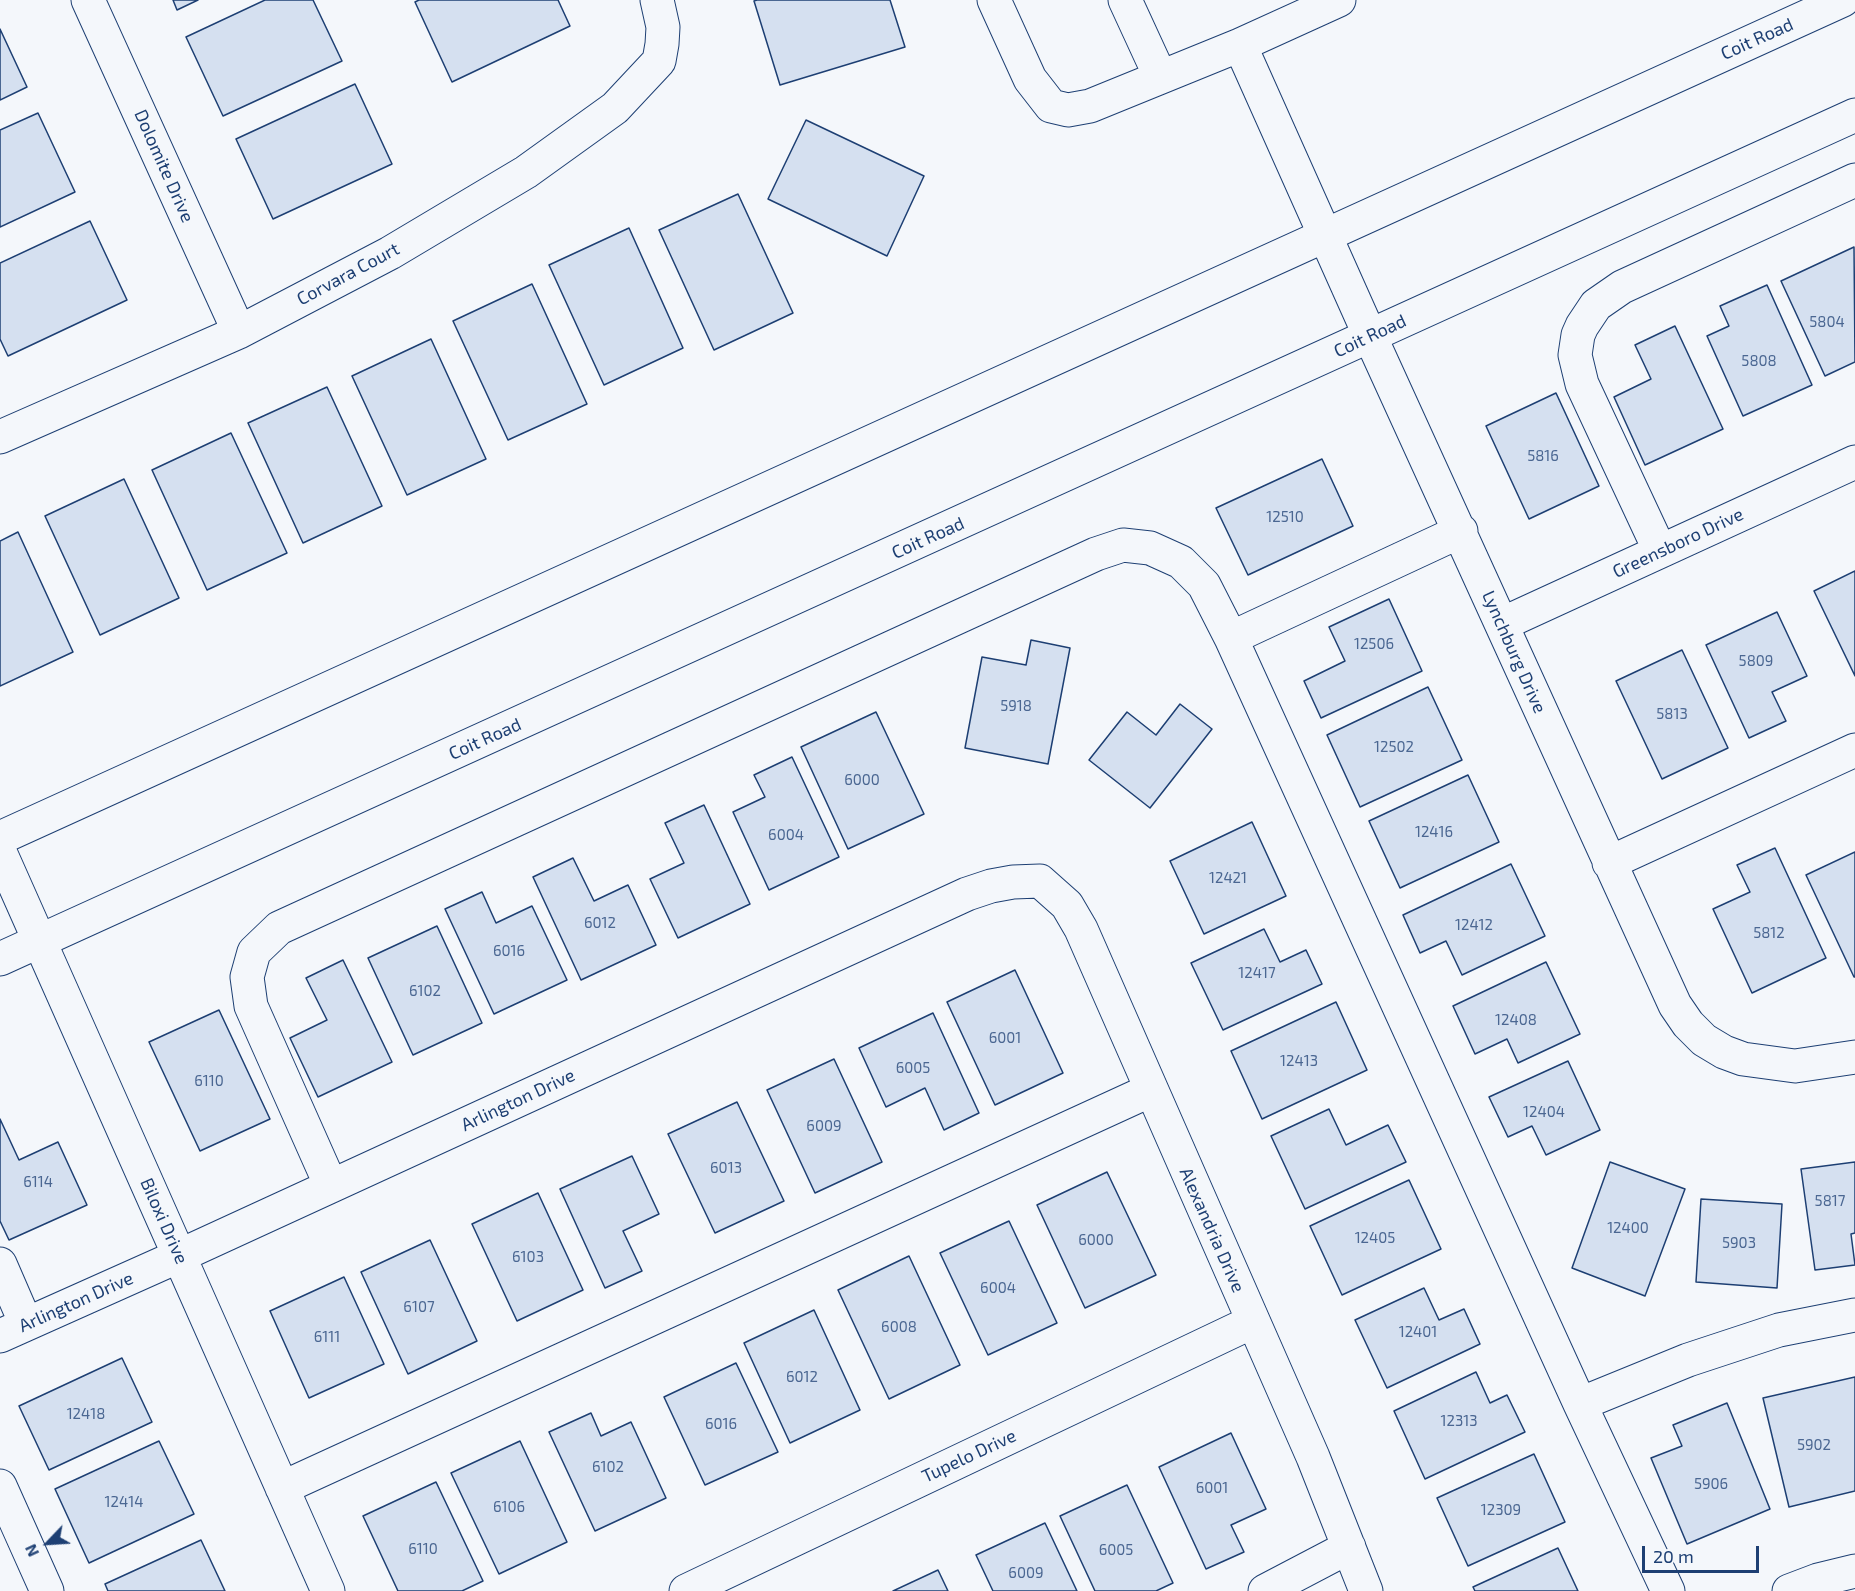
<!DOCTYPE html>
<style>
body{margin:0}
#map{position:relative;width:1855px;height:1591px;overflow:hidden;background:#f4f7fb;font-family:"Exo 2",sans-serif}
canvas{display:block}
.north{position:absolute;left:18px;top:1513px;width:60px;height:60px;-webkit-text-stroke:4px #f4f7fb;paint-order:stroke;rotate:245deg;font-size:16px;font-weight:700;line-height:24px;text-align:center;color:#1d3f73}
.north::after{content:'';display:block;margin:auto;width:21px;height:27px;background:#1d3f73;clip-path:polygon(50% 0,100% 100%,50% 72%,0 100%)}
.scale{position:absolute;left:1642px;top:1546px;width:117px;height:27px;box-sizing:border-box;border:3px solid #1d3f73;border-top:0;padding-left:8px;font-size:18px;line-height:21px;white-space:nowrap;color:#1d3f73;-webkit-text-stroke:4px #f4f7fb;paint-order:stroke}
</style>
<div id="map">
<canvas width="1855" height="1591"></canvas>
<div class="north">N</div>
<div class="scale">20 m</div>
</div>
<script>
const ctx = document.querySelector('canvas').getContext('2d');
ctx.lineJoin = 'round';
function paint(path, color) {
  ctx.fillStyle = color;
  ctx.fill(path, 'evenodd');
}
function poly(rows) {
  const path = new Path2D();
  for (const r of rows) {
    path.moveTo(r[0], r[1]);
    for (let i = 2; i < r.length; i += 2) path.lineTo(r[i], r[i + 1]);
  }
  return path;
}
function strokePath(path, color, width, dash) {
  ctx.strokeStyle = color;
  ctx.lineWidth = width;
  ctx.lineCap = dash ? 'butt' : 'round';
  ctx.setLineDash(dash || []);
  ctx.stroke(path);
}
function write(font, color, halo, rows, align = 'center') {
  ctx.font = font + ' "Exo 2",sans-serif';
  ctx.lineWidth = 4.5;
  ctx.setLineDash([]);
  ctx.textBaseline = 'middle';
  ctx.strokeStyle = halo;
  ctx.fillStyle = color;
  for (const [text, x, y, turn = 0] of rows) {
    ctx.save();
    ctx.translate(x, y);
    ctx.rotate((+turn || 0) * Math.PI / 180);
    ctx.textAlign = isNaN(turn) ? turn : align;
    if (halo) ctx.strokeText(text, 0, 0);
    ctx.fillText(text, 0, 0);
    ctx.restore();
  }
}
const building = poly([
 [173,0,198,0,177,10,173,0],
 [265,0,313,0,342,61,223,116,186,37,265,0],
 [419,0,558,0,570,26,452,82,415,2,419,0],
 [757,0,890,0,905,47,780,85,754,1,757,0],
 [0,29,27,87,0,100,0,29],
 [355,84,392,164,273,219,236,139,355,84],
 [38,113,75,192,0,227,0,130,38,113],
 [806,120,924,176,887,256,768,199,806,120],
 [738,194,793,313,714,350,659,230,738,194],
 [90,221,127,300,8,356,0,339,0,263,90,221],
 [629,228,683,348,604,385,549,265,629,228],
 [1854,247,1855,362,1825,376,1781,281,1854,247],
 [532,284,587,404,508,440,453,321,532,284],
 [1767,285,1812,385,1743,416,1707,336,1729,326,1720,306,1767,285],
 [1675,326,1723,429,1645,465,1614,397,1651,379,1635,345,1675,326],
 [431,339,486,459,407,495,352,376,431,339],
 [327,387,382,506,303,543,248,423,327,387],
 [1556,393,1599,486,1529,519,1486,426,1556,393],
 [231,433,287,553,207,590,152,470,231,433],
 [1322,459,1353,526,1248,575,1216,508,1322,459],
 [124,479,179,598,100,635,45,516,124,479],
 [18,532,73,652,0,686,0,541,18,532],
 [1855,571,1855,676,1814,591,1855,571],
 [1389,599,1422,671,1321,718,1304,681,1345,661,1329,627,1389,599],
 [1777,612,1807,676,1772,692,1786,721,1749,738,1706,645,1777,612],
 [1031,640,1070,648,1048,764,965,748,982,657,1026,665,1031,640],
 [1682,650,1728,748,1662,779,1616,681,1682,650],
 [1428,687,1462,760,1360,807,1327,735,1428,687],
 [1180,704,1212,729,1150,808,1089,760,1127,712,1156,735,1180,704],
 [876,712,924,814,848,849,801,747,876,712],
 [792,757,839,857,769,890,733,812,765,797,754,775,792,757],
 [1468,775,1499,842,1400,888,1369,821,1468,775],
 [704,805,750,904,678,938,650,879,684,863,665,823,704,805],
 [1252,822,1286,896,1204,934,1170,861,1252,822],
 [1775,848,1826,958,1752,993,1713,909,1750,892,1737,865,1775,848],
 [1855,852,1855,977,1854,977,1806,875,1855,852],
 [573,858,594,901,628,885,656,945,581,980,533,877,573,858],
 [1511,864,1545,936,1462,975,1446,941,1420,953,1403,915,1511,864],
 [482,892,496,923,532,906,567,980,494,1014,445,909,482,892],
 [437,926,482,1023,413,1055,368,958,437,926],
 [1264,929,1280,962,1306,950,1322,984,1223,1030,1191,963,1264,929],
 [343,960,392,1062,318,1097,290,1038,327,1020,306,978,343,960],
 [1546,962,1580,1034,1518,1063,1507,1039,1475,1054,1453,1006,1546,962],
 [1015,970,1063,1073,995,1105,947,1002,1015,970],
 [1336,1002,1367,1070,1262,1119,1231,1051,1336,1002],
 [219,1010,270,1119,200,1151,149,1042,219,1010],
 [933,1013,979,1113,944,1130,925,1088,886,1107,859,1048,933,1013],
 [834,1059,882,1162,815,1193,767,1090,834,1059],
 [1568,1061,1600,1130,1546,1155,1532,1126,1508,1137,1489,1097,1568,1061],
 [737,1102,784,1201,715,1233,668,1134,737,1102],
 [1329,1109,1346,1145,1388,1125,1406,1162,1305,1209,1271,1136,1329,1109],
 [0,1119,19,1160,58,1142,87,1205,9,1240,0,1221,0,1119],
 [632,1156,659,1214,623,1231,642,1271,605,1288,560,1189,632,1156],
 [1610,1162,1685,1189,1645,1296,1572,1268,1610,1162],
 [1855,1162,1855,1233,1851,1234,1855,1265,1815,1270,1801,1169,1855,1162],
 [1107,1172,1156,1275,1085,1308,1037,1205,1107,1172],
 [1409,1180,1441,1249,1342,1295,1310,1226,1409,1180],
 [538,1193,583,1290,517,1321,472,1224,538,1193],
 [1701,1199,1782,1204,1777,1288,1696,1282,1701,1199],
 [1009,1221,1057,1323,988,1355,940,1253,1009,1221],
 [430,1240,477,1341,408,1374,361,1272,430,1240],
 [909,1256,960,1365,889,1399,838,1290,909,1256],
 [344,1277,384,1364,309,1398,270,1311,344,1277],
 [1424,1288,1439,1320,1464,1309,1480,1344,1387,1388,1355,1320,1424,1288],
 [814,1310,860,1410,790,1443,744,1343,814,1310],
 [122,1358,152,1422,49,1470,19,1406,122,1358],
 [736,1363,778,1452,705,1485,664,1397,736,1363],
 [1476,1372,1490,1403,1507,1395,1525,1432,1425,1479,1394,1411,1476,1372],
 [1855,1377,1855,1491,1789,1507,1763,1398,1855,1377],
 [1727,1403,1770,1509,1687,1544,1651,1458,1682,1446,1673,1425,1727,1403],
 [591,1413,601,1436,631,1422,666,1498,595,1531,549,1432,591,1413],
 [1231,1433,1266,1509,1231,1525,1244,1552,1206,1569,1159,1467,1231,1433],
 [159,1441,194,1514,89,1563,55,1489,159,1441],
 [520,1441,567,1542,499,1574,451,1473,520,1441],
 [1534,1454,1565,1522,1468,1566,1437,1498,1534,1454],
 [436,1482,483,1581,462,1591,398,1591,363,1516,436,1482],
 [1127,1485,1173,1583,1156,1591,1095,1591,1060,1516,1127,1485],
 [1045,1523,1077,1591,993,1591,976,1555,1045,1523],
 [201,1540,225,1591,108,1591,105,1584,201,1540],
 [1558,1548,1578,1591,1475,1591,1473,1587,1558,1548],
 [938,1570,948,1591,893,1591,938,1570]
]);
paint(building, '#d5e0f0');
strokePath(building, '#1d3f73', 1.5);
const minor = poly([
 [88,0,239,332],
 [994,0,1030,79,1051,106,1068,110,1090,106,1240,45],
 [1125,0,1160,76],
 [1339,0,1240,45,1370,336,1675,1005,1688,1024,1704,1040,1724,1052,1743,1059,1795,1066,1855,1057],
 [0,437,239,332,390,253,526,172,615,108,659,61,662,44,663,27,657,0],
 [1660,551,1582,384,1575,355,1578,335,1582,326,1596,305,1622,287,1855,180],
 [1502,624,1855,462],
 [1231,638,1461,531],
 [0,852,328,1591],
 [1609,863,1855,750],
 [331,1186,251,1006,247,977,254,952,279,928,1096,554,1123,545,1150,548,1181,562,1204,585,1231,638,1580,1404,1668,1591],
 [0,1264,26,1324],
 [0,1336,179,1256,967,894,991,886,1013,882,1040,881,1067,905,1081,929,1313,1457,1366,1591],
 [1580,1404,1688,1360,1779,1330,1855,1315],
 [0,1486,47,1591],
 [282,1488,1151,1090],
 [686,1591,1252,1322],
 [1265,1591,1349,1547],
 [1789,1591,1818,1580,1855,1571]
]);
const major = poly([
 [0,838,1843,0],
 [0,959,1855,115]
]);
strokePath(minor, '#1d3f73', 35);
strokePath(major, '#1d3f73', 35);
strokePath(minor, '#f4f7fb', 33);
strokePath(major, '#f4f7fb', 33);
write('15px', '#4b6792', null, [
 ["5804",1827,322],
 ["5808",1759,361],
 ["5816",1543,456],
 ["12510",1285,517],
 ["12506",1374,644],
 ["5809",1756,661],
 ["5918",1016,706],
 ["5813",1672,714],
 ["12502",1394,747],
 ["6000",862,780],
 ["12416",1434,832],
 ["6004",786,835],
 ["12421",1228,878],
 ["6012",600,923],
 ["12412",1474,925],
 ["5812",1769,933],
 ["6016",509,951],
 ["12417",1257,973],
 ["6102",425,991],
 ["12408",1516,1020],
 ["6001",1005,1038],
 ["12413",1299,1061],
 ["6005",913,1068],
 ["6110",209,1081],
 ["12404",1544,1112],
 ["6009",824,1126],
 ["6013",726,1168],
 ["6114",38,1182],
 ["5817",1830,1201],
 ["12400",1628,1228],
 ["12405",1375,1238],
 ["6000",1096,1240],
 ["5903",1739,1243],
 ["6103",528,1257],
 ["6004",998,1288],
 ["6107",419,1307],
 ["6008",899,1327],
 ["12401",1418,1332],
 ["6111",327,1337],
 ["6012",802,1377],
 ["12418",86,1414],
 ["12313",1459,1421],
 ["6016",721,1424],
 ["5902",1814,1445],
 ["6102",608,1467],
 ["5906",1711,1484],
 ["6001",1212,1488],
 ["12414",124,1502],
 ["6106",509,1507],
 ["12309",1501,1510],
 ["6110",423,1549],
 ["6005",1116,1550],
 ["6009",1026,1573]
]);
write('18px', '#1d3f73', '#f4f7fb', [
 ["Coit Road",1757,39,-24],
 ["Dolomite Drive",164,166,66],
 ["Corvara Court",348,274,-28],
 ["Coit Road",1370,336,-25],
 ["Coit Road",928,538,-24],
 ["Greensboro Drive",1678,543,-25],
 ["Lynchburg Drive",1514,652,66],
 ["Coit Road",485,739,-24],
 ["Arlington Drive",518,1100,-25],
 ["Biloxi Drive",164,1221,66],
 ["Alexandria Drive",1212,1230,66],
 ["Arlington Drive",76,1302,-24],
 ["Tupelo Drive",969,1456,-25]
]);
</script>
